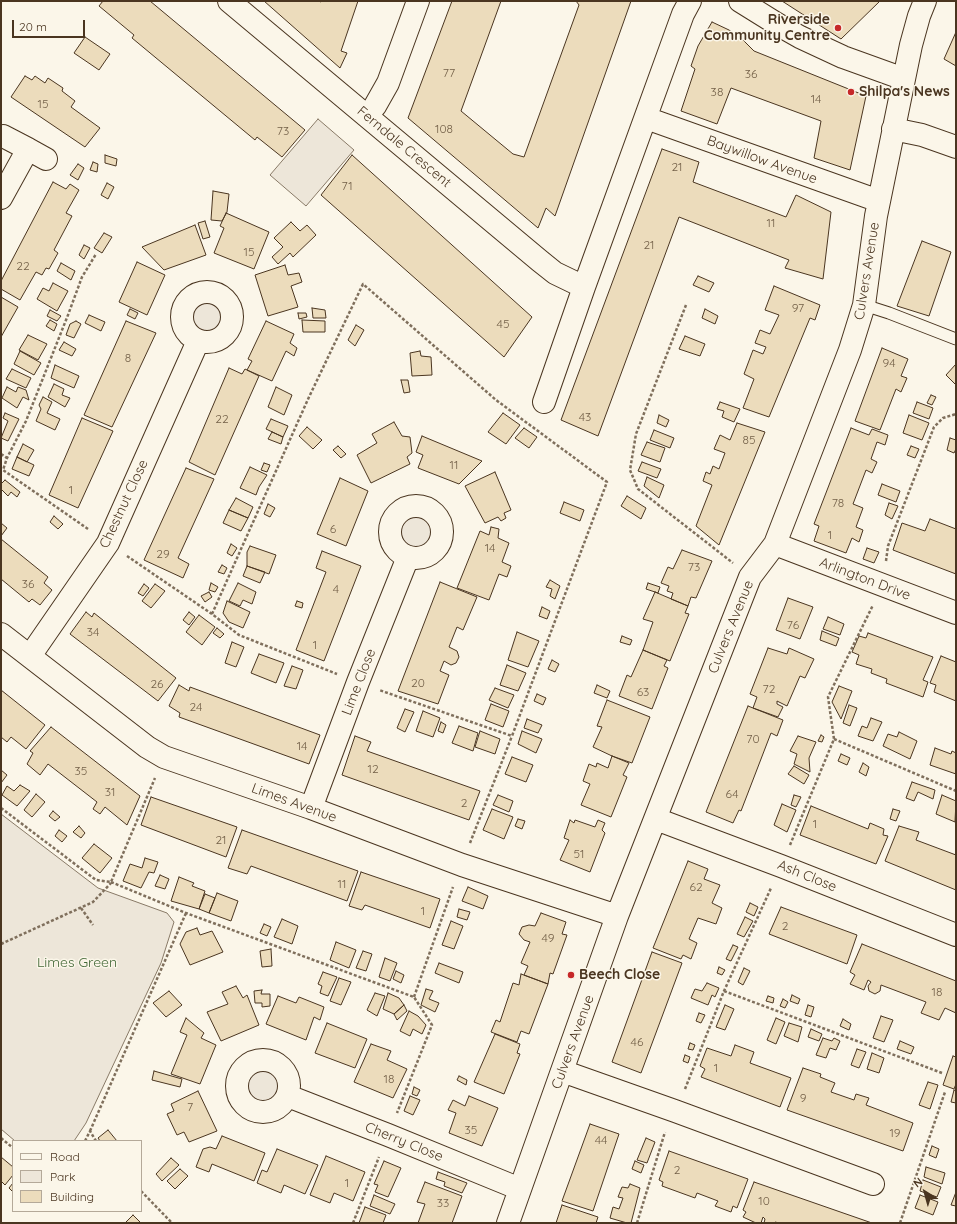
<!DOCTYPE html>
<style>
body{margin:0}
#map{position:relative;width:957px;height:1224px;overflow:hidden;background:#fbf6e9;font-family:Quicksand,sans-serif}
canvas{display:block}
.frame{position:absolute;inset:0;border:2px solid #4a3520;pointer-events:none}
.legend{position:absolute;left:12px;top:1140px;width:130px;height:72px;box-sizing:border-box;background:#fbf6e9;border:1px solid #b4a999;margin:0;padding:5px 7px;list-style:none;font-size:12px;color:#4a3520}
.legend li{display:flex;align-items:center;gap:8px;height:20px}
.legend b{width:20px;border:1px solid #b4a999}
.north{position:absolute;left:905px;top:1172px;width:40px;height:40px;-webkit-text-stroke:3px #fbf6e9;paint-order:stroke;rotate:323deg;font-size:11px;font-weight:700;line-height:16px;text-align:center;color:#4a3520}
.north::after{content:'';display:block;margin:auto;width:14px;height:18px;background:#4a3520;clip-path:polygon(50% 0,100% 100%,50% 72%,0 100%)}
.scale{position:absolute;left:12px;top:20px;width:73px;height:18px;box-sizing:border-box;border:2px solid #4a3520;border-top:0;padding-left:5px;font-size:12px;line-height:14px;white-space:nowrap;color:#4a3520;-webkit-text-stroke:3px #fbf6e9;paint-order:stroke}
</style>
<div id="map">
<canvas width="957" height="1224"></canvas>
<div class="frame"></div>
<ul class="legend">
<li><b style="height:5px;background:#fbf6e9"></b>Road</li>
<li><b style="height:11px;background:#ede6d9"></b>Park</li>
<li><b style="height:11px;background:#ecdcbc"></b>Building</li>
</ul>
<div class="north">N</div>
<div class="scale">20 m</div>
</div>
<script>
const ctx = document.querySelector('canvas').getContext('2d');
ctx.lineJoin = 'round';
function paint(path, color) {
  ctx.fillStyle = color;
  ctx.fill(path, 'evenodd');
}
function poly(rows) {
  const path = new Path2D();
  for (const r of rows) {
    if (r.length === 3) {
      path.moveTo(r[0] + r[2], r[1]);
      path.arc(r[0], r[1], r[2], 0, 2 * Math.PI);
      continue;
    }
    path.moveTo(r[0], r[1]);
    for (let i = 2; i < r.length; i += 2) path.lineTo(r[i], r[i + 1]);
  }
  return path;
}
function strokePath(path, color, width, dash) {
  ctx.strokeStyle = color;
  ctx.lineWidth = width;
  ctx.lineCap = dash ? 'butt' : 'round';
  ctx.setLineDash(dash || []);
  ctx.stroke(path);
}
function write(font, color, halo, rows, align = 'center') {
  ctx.font = font + ' Quicksand,sans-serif';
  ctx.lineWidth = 3;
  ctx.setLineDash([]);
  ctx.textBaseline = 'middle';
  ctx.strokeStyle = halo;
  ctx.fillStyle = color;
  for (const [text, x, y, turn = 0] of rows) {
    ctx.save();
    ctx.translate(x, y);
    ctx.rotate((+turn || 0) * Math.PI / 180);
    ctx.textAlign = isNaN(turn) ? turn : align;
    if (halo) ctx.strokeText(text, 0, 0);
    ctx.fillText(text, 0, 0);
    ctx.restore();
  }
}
const green = poly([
 [318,119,354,150,306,206,270,175,318,119],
 [207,316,17],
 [417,532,16],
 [1,814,98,888,167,913,174,922,161,963,86,1123,74,1141,15,1141,1,1129,1,814],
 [263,1086,16]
]);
paint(green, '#ede6d9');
strokePath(green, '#887966', 1);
const building = poly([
 [103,1,150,1,305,130,282,157,257,137,255,140,132,38,134,35,99,6,103,1],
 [264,1,319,1,321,2,321,1,358,1,341,51,347,53,340,68,264,1],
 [452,1,501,1,461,111,513,154,524,157,579,5,576,1,631,1,555,216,546,208,538,228,408,118,452,1],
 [782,1,880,1,841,39,782,1],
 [712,22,729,30,741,38,754,51,866,96,850,170,814,158,821,121,731,88,717,124,681,111,695,69,691,66,698,46,712,22],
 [956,32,956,66,944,59,956,32],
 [85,37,110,54,99,70,74,53,85,37],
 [25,76,32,80,35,76,45,83,48,78,63,88,62,91,75,101,71,107,100,128,85,147,11,97,25,76],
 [662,149,699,162,693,182,786,217,796,195,831,212,823,279,785,268,789,260,679,217,598,436,561,420,662,149],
 [105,155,117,159,116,166,105,163,105,155],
 [352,155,532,317,504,357,321,195,352,155],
 [93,162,98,164,97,172,90,170,93,162],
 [78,164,84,168,78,180,70,175,78,164],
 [53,182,66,189,70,184,79,190,66,213,72,216,54,250,58,253,49,269,46,268,42,275,36,272,20,300,1,289,1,281,53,182],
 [107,183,114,187,108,199,101,195,107,183],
 [213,191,229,194,227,212,222,221,211,220,213,191],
 [226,213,269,232,254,269,214,253,224,228,220,226,226,213],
 [205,221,210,237,203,239,198,223,205,221],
 [291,222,300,231,307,225,316,235,293,257,290,253,278,264,272,257,283,247,274,238,291,222],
 [195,225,206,255,164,270,142,247,195,225],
 [104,233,112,237,102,253,94,248,104,233],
 [922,241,951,252,929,316,897,306,922,241],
 [84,245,90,248,84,259,79,255,84,245],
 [137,262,165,275,147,315,119,302,137,262],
 [61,263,75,271,71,280,57,271,61,263],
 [285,265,288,275,299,273,302,282,291,286,298,307,268,316,255,275,285,265],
 [698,276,714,283,709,292,693,285,698,276],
 [53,283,68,291,57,311,37,299,43,288,49,291,53,283],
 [774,286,820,305,815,320,810,318,769,417,743,408,754,379,744,374,753,350,763,354,766,347,755,343,760,330,770,334,779,315,765,310,774,286],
 [1,297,18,307,1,337,1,297],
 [312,308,325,310,326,318,313,318,312,308],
 [130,309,138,313,135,319,127,315,130,309],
 [705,309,718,316,715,324,702,318,705,309],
 [50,310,61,316,57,321,47,316,50,310],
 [298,313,306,313,307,317,299,319,298,313],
 [89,315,105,322,101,331,85,323,89,315],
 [50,320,57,324,54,331,46,326,50,320],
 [302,320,325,321,325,332,303,332,302,320],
 [76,321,81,324,74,338,66,335,70,324,76,321],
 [126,321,156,333,112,427,84,415,126,321],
 [266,321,294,334,290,343,297,348,294,356,286,351,272,381,247,370,252,361,248,359,266,321],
 [356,325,364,330,355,346,348,340,356,325],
 [28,335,47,344,38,360,19,350,28,335],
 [685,336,705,344,700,356,679,349,685,336],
 [64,342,76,349,72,356,59,350,64,342],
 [882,348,908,359,901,376,907,378,901,392,896,389,880,430,855,421,882,348],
 [20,351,41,363,34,375,14,364,20,351],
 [420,351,421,356,431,357,432,375,412,376,410,353,420,351],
 [956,364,956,385,946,375,956,364],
 [55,365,79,376,74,388,51,378,55,365],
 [229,368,242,374,245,369,259,376,215,475,189,462,229,368],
 [12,369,31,378,26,388,6,379,12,369],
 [401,380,408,380,410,392,404,393,401,380],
 [54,384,64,389,62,395,70,398,65,407,48,397,54,384],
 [7,387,16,392,18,387,26,390,29,400,23,397,17,408,2,398,7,387],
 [276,387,292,395,284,415,268,407,276,387],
 [931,395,936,397,932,405,927,403,931,395],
 [43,397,52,402,47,413,60,419,55,430,36,421,41,409,39,405,43,397],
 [720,402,740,409,734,422,722,417,724,411,717,409,720,402],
 [917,402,933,408,929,419,913,413,917,402],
 [5,413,19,419,8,441,1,438,8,421,3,418,5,413],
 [503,413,520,425,506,444,488,432,503,413],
 [659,415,669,420,666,427,657,423,659,415],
 [909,415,929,423,922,440,903,433,909,415],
 [82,418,113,431,78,508,49,495,82,418],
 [271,419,288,426,283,437,266,429,271,419],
 [394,422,402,436,410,437,412,453,407,457,410,464,371,483,357,455,377,443,372,434,394,422],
 [737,423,765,432,719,545,696,526,712,485,703,481,706,472,710,474,713,466,719,469,725,453,714,449,720,435,730,440,737,423],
 [307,427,322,440,313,449,299,436,307,427],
 [524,428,537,437,529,448,515,438,524,428],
 [851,428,869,435,872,429,888,435,885,445,877,442,871,459,877,462,872,473,866,470,853,504,863,508,856,527,863,530,859,542,852,538,846,553,814,541,819,526,814,524,851,428],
 [654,430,674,438,670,448,650,440,654,430],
 [272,432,283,437,281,444,268,439,272,432],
 [422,436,482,461,459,484,418,468,423,455,416,452,422,436],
 [950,438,956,440,956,449,954,453,947,450,950,438],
 [647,442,665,448,660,462,641,455,647,442],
 [23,444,34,450,27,462,17,457,23,444],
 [338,446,346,454,341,458,333,450,338,446],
 [911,446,919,449,915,458,907,455,911,446],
 [17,457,34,465,29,476,12,469,17,457],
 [642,462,661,469,657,478,638,471,642,462],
 [264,463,270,465,267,472,261,470,264,463],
 [250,467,267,475,259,487,256,495,240,488,250,467],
 [186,468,214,479,178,558,189,564,183,578,144,560,186,468],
 [495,472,511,510,504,513,506,518,501,521,498,517,485,523,465,486,495,472],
 [647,477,664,485,659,498,644,486,647,477],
 [340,478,368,491,346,546,317,534,340,478],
 [5,480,20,492,17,497,11,492,8,496,1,489,1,484,5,480],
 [882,484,900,491,896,502,878,495,882,484],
 [627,496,646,508,641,519,621,506,627,496],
 [236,498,253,507,248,518,229,510,236,498],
 [564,502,584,510,580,521,560,513,564,502],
 [889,503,898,506,892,519,885,515,889,503],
 [268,504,275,508,270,517,264,514,268,504],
 [229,510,248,518,241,531,223,523,229,510],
 [54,516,63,524,58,529,50,522,54,516],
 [930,519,956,529,956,574,893,550,902,523,925,531,930,519],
 [1,523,7,528,1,536,1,523],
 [491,527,499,529,498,538,509,543,502,562,511,566,507,577,499,574,489,600,457,588,480,531,489,535,491,527],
 [1,539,48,577,44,583,52,590,40,605,32,599,29,602,1,579,1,539],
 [231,544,237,548,232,556,227,553,231,544],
 [250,546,276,555,269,574,247,566,247,552,250,546],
 [867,548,879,552,874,563,863,559,867,548],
 [682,550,712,561,696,598,691,597,688,606,671,599,673,593,667,591,669,586,661,583,668,567,673,569,682,550],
 [322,551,361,566,324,661,296,650,326,572,316,568,322,551],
 [222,565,227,568,224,574,218,572,222,565],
 [247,566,265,572,260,583,243,576,247,566],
 [550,580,560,586,555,599,550,596,552,589,546,587,550,580],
 [440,582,477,597,463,630,457,627,449,647,457,651,459,657,456,663,451,665,444,661,440,671,449,675,438,704,398,691,440,582],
 [211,583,218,587,215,592,209,590,211,583],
 [238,583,256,592,252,604,243,600,240,606,229,601,238,583],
 [648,583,660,587,658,593,646,589,648,583],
 [144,584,149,588,143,596,138,593,144,584],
 [155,584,165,591,151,608,142,601,155,584],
 [209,592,212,597,205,602,201,596,209,592],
 [655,592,688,606,685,613,689,614,670,661,643,650,653,622,643,619,655,592],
 [788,598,813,607,800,639,776,630,788,598],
 [227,601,250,612,243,628,229,622,223,613,227,601],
 [297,601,303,603,302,608,295,606,297,601],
 [542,607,550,611,547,619,539,616,542,607],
 [86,612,92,617,94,613,176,678,158,701,70,634,86,612],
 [189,612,195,617,189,625,183,620,189,612],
 [199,615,215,627,202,645,186,632,199,615],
 [828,617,844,624,840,635,823,629,828,617],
 [217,628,224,634,220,638,213,633,217,628],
 [822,631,839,638,836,646,820,640,822,631],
 [517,632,539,641,528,667,508,660,517,632],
 [868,633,933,657,923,680,928,682,923,697,886,683,887,679,871,673,872,669,856,664,859,655,852,652,859,636,866,638,868,633],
 [622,636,632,640,630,645,620,642,622,636],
 [232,642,244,647,236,667,225,663,232,642],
 [768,648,787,654,789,648,814,659,805,678,800,676,787,706,777,701,777,704,783,707,778,717,753,708,757,697,750,694,768,648],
 [643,650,667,660,664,666,668,668,652,709,619,696,627,675,631,677,643,650],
 [259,654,284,663,276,683,251,673,259,654],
 [941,656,956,662,956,701,934,692,936,685,930,683,941,656],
 [552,660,559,664,555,672,548,669,552,660],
 [507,665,526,673,518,691,500,685,507,665],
 [292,666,303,670,296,689,284,686,292,666],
 [179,685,189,691,190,687,320,735,309,764,179,717,180,713,169,706,179,685],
 [597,685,610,691,607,698,594,693,597,685],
 [839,686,852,691,841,719,832,702,839,686],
 [495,688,514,695,508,708,489,700,495,688],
 [1,690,45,725,26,749,11,737,7,742,1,737,1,690],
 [537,694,546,698,543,705,534,701,537,694],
 [607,700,650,717,632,763,612,756,593,747,602,727,597,726,607,700],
 [491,704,509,711,503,727,485,720,491,704],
 [849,705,857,708,850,726,843,723,849,705],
 [748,706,783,720,777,736,771,733,741,811,739,810,733,823,706,812,748,706],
 [405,709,414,712,405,732,397,728,405,709],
 [423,711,440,718,433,737,416,731,423,711],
 [871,718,882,722,873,741,858,736,862,726,867,728,871,718],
 [527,719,542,725,538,733,524,728,527,719],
 [441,722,446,725,443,733,438,731,441,722],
 [459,726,478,733,473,751,452,743,459,726],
 [51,727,140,796,127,825,105,807,100,814,93,809,97,802,48,764,40,775,27,764,33,753,30,751,51,727],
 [480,731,500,739,495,754,475,747,480,731],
 [522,731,542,739,536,753,518,744,522,731],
 [899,732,917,741,910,759,883,746,888,734,897,737,899,732],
 [821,735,824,737,822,742,818,741,821,735],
 [355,736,371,742,367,751,480,791,469,820,342,775,355,736],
 [798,736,816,742,809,758,810,772,794,764,797,754,790,751,798,736],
 [935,748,951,754,952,751,956,753,956,774,930,765,935,748],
 [841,754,850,758,847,765,838,761,841,754],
 [612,756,629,763,623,775,627,777,611,817,581,805,590,784,583,781,589,764,596,767,597,763,608,768,612,756],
 [512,757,533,765,526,782,505,774,512,757],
 [863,763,869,767,866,776,859,772,863,763],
 [794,766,809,775,804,784,788,774,794,766],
 [1,770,7,775,1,783,1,770],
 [912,782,935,790,933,799,918,792,914,801,906,798,912,782],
 [20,785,30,791,17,806,2,795,7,786,14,791,20,785],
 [36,794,45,802,32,817,24,810,36,794],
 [498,795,513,801,509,812,493,805,498,795],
 [794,795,801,797,796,807,791,805,794,795],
 [942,795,956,801,955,822,936,814,942,795],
 [151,797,237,827,226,857,141,825,151,797],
 [782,804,796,810,787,832,774,825,782,804],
 [811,806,868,829,870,823,884,829,883,835,888,836,876,864,800,835,811,806],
 [492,809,513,817,504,839,483,830,492,809],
 [893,809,900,811,896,821,890,819,893,809],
 [53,811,60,817,55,821,49,816,53,811],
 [518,819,525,821,522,829,515,826,518,819],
 [570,820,574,823,575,820,595,827,598,820,605,823,602,830,605,833,590,872,560,860,569,840,564,838,570,820],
 [79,826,85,833,81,838,73,832,79,826],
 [899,826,919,832,916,840,956,855,956,890,885,861,899,826],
 [59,830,67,836,62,842,55,836,59,830],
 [242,830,358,871,347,901,251,866,247,874,228,868,242,830],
 [94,844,112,858,100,873,82,858,94,844],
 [145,858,158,862,154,873,149,872,141,888,123,881,130,864,142,868,145,858],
 [688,861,708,869,704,879,720,885,712,903,722,908,716,924,698,918,689,939,697,943,691,959,683,955,681,959,653,948,688,861],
 [361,872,440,899,430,928,365,905,362,910,349,906,361,872],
 [160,875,169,879,165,889,155,886,160,875],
 [179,877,194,883,192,886,205,891,199,909,171,901,179,877],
 [468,887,488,896,483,909,462,901,468,887],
 [217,893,238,901,231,921,209,913,217,893],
 [205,894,215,898,209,913,199,909,205,894],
 [750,903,758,907,754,916,746,912,750,903],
 [781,907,857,935,847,964,769,934,781,907],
 [459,909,470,912,467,920,457,917,459,909],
 [541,913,566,922,562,934,567,935,553,974,550,973,548,984,524,975,528,966,521,963,530,942,524,940,519,934,522,927,529,925,535,926,541,913],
 [745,917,753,921,744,937,737,934,745,917],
 [282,919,298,926,292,944,274,937,282,919],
 [451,921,463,926,454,949,442,945,451,921],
 [264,924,271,927,267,936,260,933,264,924],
 [197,928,200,935,212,931,223,952,190,965,180,944,186,932,197,928],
 [336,942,356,950,349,968,330,960,336,942],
 [862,944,956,981,956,1013,945,1008,939,1020,921,1013,926,1002,881,985,880,991,875,994,869,991,868,986,871,982,868,980,864,990,850,984,855,975,850,972,862,944],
 [733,945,738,947,731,961,726,959,733,945],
 [271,949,272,966,262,967,260,951,271,949],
 [363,951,372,954,366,971,356,968,363,951],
 [652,952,682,963,641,1073,612,1062,652,952],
 [385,958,397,963,390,981,379,977,385,958],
 [439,963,463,972,459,983,435,973,439,963],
 [719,967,725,970,722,975,717,973,719,967],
 [744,968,750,971,743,985,738,982,744,968],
 [396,971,404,975,401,983,393,979,396,971],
 [323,972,337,977,328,996,320,993,322,986,318,984,323,972],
 [521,974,548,984,529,1034,521,1031,517,1042,491,1032,496,1020,500,1022,513,983,519,985,521,974],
 [339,978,351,982,341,1005,330,1001,339,978],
 [707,983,719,988,715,997,712,995,708,1005,691,998,695,989,702,991,707,983],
 [236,986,243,998,247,995,259,1025,221,1041,207,1012,228,1004,222,992,236,986],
 [426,989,433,991,429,999,439,1003,435,1012,421,1005,426,989],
 [262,990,261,994,270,994,270,1006,262,1007,262,1003,255,1003,254,991,262,990],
 [169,991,182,1005,166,1017,153,1003,169,991],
 [375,993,385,996,377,1016,367,1010,375,993],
 [388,993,399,998,404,1005,394,1014,383,1009,388,993],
 [792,995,800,999,798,1004,790,1001,792,995],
 [278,996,296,1003,299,997,324,1007,320,1020,314,1017,306,1040,266,1024,278,996],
 [768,996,774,998,773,1003,766,1001,768,996],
 [783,999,788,1002,785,1008,780,1006,783,999],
 [404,1005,407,1011,397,1020,394,1014,404,1005],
 [725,1005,734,1009,725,1030,716,1027,725,1005],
 [808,1005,814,1007,811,1017,805,1015,808,1005],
 [409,1011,418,1016,426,1025,422,1034,413,1029,410,1036,400,1031,409,1011],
 [699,1013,705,1015,701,1023,696,1021,699,1013],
 [881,1016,893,1020,884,1042,873,1038,881,1016],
 [186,1018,204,1033,201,1038,216,1045,200,1084,171,1074,187,1035,180,1032,186,1018],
 [776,1018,785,1022,776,1044,767,1040,776,1018],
 [843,1019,851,1024,849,1030,840,1026,843,1019],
 [327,1023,367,1039,355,1068,315,1053,327,1023],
 [789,1023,802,1027,798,1042,784,1036,789,1023],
 [811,1029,822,1034,819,1041,808,1037,811,1029],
 [495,1034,520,1044,517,1053,520,1054,504,1094,474,1082,495,1034],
 [823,1038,832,1041,834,1038,840,1041,836,1050,830,1048,826,1058,816,1055,823,1038],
 [900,1041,914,1047,911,1054,897,1049,900,1041],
 [690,1043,695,1045,693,1050,688,1049,690,1043],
 [371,1044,391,1051,387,1060,407,1069,393,1098,354,1082,371,1044],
 [735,1045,754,1052,750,1063,791,1078,780,1107,701,1077,705,1069,700,1066,707,1048,731,1056,735,1045],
 [857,1049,866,1052,859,1068,851,1065,857,1049],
 [872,1053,884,1058,879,1073,867,1069,872,1053],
 [685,1055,690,1057,688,1063,683,1061,685,1055],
 [953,1056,956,1057,956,1084,954,1089,943,1085,953,1056],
 [803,1068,821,1074,820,1077,835,1083,831,1092,854,1100,856,1094,869,1098,866,1105,913,1123,903,1151,787,1110,803,1068],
 [154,1071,182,1079,180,1087,152,1080,154,1071],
 [459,1076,467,1080,466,1085,457,1080,459,1076],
 [928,1082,938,1085,930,1109,919,1105,928,1082],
 [414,1087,420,1090,417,1096,412,1094,414,1087],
 [954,1090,956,1091,956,1103,951,1102,954,1090],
 [198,1091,217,1131,189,1142,184,1132,177,1135,167,1114,174,1111,171,1104,198,1091],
 [410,1096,420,1100,413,1115,404,1111,410,1096],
 [469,1096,498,1108,482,1146,449,1133,456,1113,448,1110,453,1100,465,1106,469,1096],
 [590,1124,619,1134,593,1211,562,1201,590,1124],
 [108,1130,117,1141,100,1141,98,1138,108,1130],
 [222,1136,265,1153,254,1181,212,1164,209,1172,196,1167,203,1149,210,1147,216,1149,222,1136],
 [646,1138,655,1142,647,1163,637,1160,646,1138],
 [932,1146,939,1149,936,1158,929,1155,932,1146],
 [277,1149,318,1165,305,1194,284,1185,281,1193,257,1183,262,1170,267,1172,277,1149],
 [669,1151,748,1179,737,1208,733,1206,731,1212,715,1206,718,1201,697,1193,695,1198,662,1186,663,1182,659,1180,669,1151],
 [326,1156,365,1172,353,1201,334,1193,330,1203,310,1195,326,1156],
 [1,1157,13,1167,13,1175,5,1185,1,1181,1,1157],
 [171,1158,179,1165,162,1181,156,1174,171,1158],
 [384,1161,401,1168,388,1197,375,1192,378,1185,374,1184,384,1161],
 [635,1161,644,1165,641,1173,632,1169,635,1161],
 [926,1167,945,1173,942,1184,924,1177,926,1167],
 [180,1169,188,1176,175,1189,167,1181,180,1169],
 [438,1172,467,1183,462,1193,444,1186,445,1182,436,1179,438,1172],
 [923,1180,941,1187,937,1197,920,1191,923,1180],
 [425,1182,462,1196,452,1223,418,1223,425,1204,417,1202,425,1182],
 [754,1182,872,1223,779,1223,775,1222,775,1223,764,1223,765,1219,763,1217,761,1223,756,1223,743,1217,746,1212,743,1210,754,1182],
 [13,1183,13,1192,9,1188,13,1183],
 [630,1184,640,1188,631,1223,627,1223,610,1218,613,1207,619,1209,623,1198,618,1197,622,1187,628,1188,630,1184],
 [956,1192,956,1206,951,1205,956,1192],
 [374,1195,395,1204,390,1214,370,1206,374,1195],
 [920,1195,938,1202,933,1215,915,1208,920,1195],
 [562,1205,598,1217,596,1223,556,1223,562,1205],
 [365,1207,386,1215,383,1223,359,1223,365,1207],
 [133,1215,141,1223,125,1223,133,1215]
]);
paint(building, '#ecdcbc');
strokePath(building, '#4a3520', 1);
const lane = poly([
 [864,305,889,313,956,339]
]);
const street = poly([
 [229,1,540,261,555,273,584,287],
 [740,1,777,24,800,37,843,57,904,79],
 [367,116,375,106,388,83,418,1],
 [646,118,879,201],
 [893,129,922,135,956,147],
 [3,136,28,149],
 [1,198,28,149,46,159],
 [207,317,25],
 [544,402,584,287,683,14,690,1],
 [416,532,26],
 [775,544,956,613],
 [1,634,147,747,164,757,311,808,462,865,617,916],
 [30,656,108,543,198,341],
 [311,808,358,682,408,557],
 [656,819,781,866,956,935],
 [263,1086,26],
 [562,1071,675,1111,873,1184],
 [288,1096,388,1135,520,1189],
 [508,1223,617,916,750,577,775,544,850,350,864,305,876,216,904,79,911,45,919,16,925,1]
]);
strokePath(lane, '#4a3520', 13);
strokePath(street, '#4a3520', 24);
strokePath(poly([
 [686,305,636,434,630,470,638,489,733,563],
 [1,454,7,458],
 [88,529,3,470,7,458,26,421,68,315,82,277,96,254],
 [127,556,212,614,239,635,337,674],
 [886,561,888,546,934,427,943,418,956,414],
 [212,614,309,397,363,284,496,400,607,482,512,736,379,690],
 [834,739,956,791],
 [1,808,96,880,111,882,155,778],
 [470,843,512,736],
 [790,845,834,739,828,697,873,605],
 [111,882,186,913,414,997,432,1025,397,1113],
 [81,908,93,925],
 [1,944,93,902,111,883],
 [724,991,942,1073],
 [414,997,453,887],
 [685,1089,724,991,771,888],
 [90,1131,186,913],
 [1,1138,13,1148],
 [85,1141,90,1131,96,1141],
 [141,1191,172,1223],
 [353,1223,379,1157],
 [637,1223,665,1132],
 [900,1223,945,1092]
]), '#7f6f5c', 2.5, [3, 2]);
strokePath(lane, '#fbf6e9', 11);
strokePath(street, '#fbf6e9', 22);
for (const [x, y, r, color] of [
 [838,28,4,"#c62828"],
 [851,92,4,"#c62828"],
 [571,975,4,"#c62828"]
]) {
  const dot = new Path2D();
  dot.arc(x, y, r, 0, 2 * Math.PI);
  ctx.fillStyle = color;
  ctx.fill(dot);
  strokePath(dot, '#fbf6e9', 1.5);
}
write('12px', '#725f47', null, [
 ["77",449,73],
 ["36",751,74],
 ["38",717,92],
 ["14",816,99],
 ["15",43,104],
 ["108",444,129],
 ["73",283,131],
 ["21",677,167],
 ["71",347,186],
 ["11",771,223],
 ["21",649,245],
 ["15",249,252],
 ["22",23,266],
 ["97",798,308],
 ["45",503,324],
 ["8",128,358],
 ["94",889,363],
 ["43",585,417],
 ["22",222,419],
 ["85",749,440],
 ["11",454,465],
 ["1",71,490],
 ["78",838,503],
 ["6",333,529],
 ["1",830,535],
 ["14",490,548],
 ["29",163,554],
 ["73",694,567],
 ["36",28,584],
 ["4",336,589],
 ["76",793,625],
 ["34",93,632],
 ["1",315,645],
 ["20",418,683],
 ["26",157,684],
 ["72",769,689],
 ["63",643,692],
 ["24",196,707],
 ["70",753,739],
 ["14",302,746],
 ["12",373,769],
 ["35",81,771],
 ["31",110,792],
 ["64",732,794],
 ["2",464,803],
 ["1",815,824],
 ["21",221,840],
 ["51",579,854],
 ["11",342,884],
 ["62",696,887],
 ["1",423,911],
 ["2",785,926],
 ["49",548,938],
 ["18",937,992],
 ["46",637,1042],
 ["1",716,1068],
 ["18",389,1079],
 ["9",803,1098],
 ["7",190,1107],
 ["35",471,1130],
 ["19",895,1133],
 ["44",601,1140],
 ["2",677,1170],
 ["1",347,1183],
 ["10",764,1201],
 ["33",443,1203]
]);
write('bold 14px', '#4a3520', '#fbf6e9', [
 ["Riverside",830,20,"right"],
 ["Community Centre",830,36,"right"],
 ["Shilpa's News",859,92],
 ["Beech Close",579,975]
], 'left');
write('14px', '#4a3520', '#fbf6e9', [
 ["Ferndale Crescent",404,147,40],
 ["Baywillow Avenue",762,160,20],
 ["Culvers Avenue",867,271,-81],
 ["Chestnut Close",124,504,-65],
 ["Arlington Drive",865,579,21],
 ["Culvers Avenue",731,627,-68],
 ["Lime Close",359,682,-69],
 ["Limes Avenue",294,803,20],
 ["Ash Close",807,876,22],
 ["Culvers Avenue",573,1042,-70],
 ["Cherry Close",404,1142,22]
]);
write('14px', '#436837', '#fbf6e9', [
 ["Limes Green",77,963]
]);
</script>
